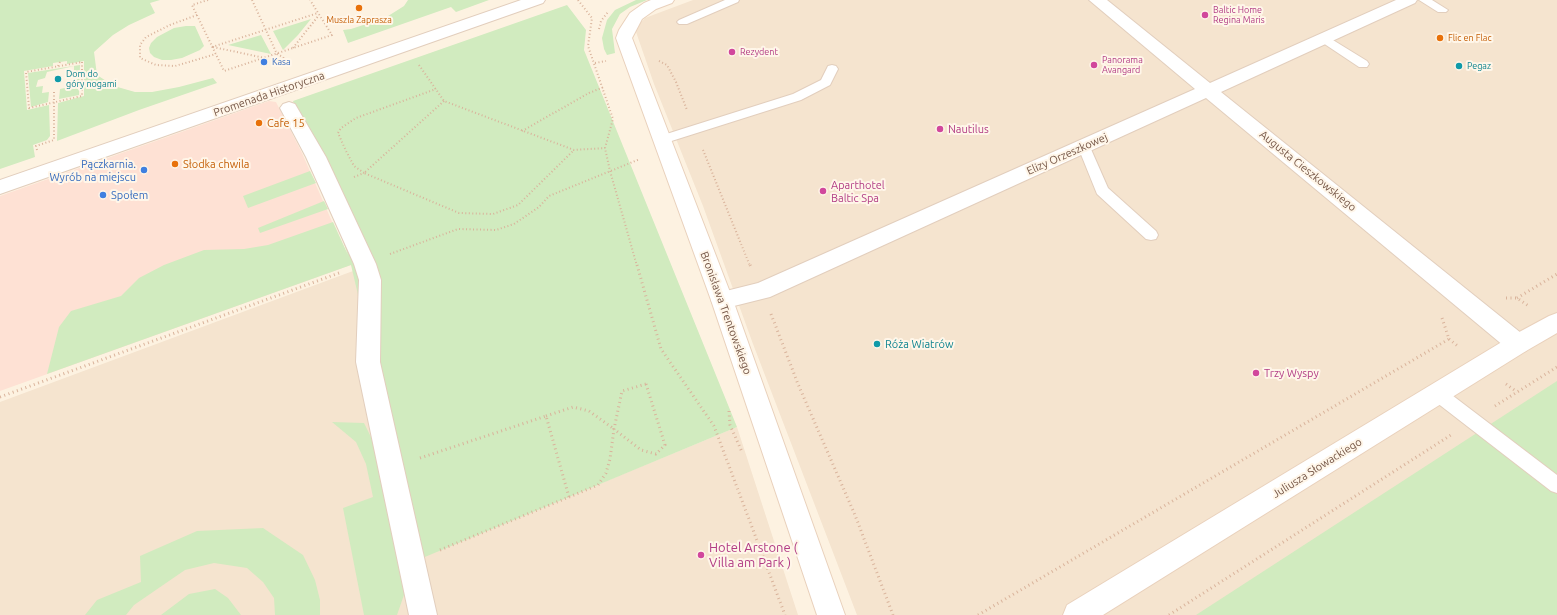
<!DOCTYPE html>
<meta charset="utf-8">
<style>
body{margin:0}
canvas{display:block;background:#fdf2e1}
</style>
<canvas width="1557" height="615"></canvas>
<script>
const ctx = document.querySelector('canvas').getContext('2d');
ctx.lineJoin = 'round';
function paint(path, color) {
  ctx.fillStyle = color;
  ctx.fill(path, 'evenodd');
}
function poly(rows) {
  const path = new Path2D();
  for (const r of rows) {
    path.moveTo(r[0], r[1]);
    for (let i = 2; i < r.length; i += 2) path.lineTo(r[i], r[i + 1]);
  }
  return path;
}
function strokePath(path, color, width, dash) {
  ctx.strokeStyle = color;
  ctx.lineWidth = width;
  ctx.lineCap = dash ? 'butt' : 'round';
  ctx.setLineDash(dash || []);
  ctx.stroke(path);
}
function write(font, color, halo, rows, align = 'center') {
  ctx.font = font + ' Ubuntu,sans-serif';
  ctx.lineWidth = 4;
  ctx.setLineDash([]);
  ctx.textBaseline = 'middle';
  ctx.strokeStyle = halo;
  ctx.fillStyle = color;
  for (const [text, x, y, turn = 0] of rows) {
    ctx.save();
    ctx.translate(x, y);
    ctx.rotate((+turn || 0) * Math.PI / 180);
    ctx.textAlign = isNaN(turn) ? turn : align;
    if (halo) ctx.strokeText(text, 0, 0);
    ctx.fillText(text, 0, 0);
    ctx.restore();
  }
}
paint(poly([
 [693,0,1557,0,1557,615,857,615,753,344,703,206,654,84,635,29,645,18],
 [353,271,420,558,737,427,798,615,0,615,0,402]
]), '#f5e4cf');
paint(poly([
 [269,101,276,102,302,153,351,265,0,391,0,196]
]), '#fee1d4');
paint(poly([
 [0,0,160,0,150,3,155,13,129,25,113,35,94,52,97,75,114,86,135,92,152,92,179,87,213,78,217,83,139,110,57,141,58,103,84,96,84,61,67,64,67,61,53,63,53,66,24,71,27,110,49,105,50,136,47,140,33,145,35,157,0,169],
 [408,0,489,0,456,12,451,7,348,43,343,30,351,29,385,18,404,6],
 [636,0,647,0,630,7,620,14,612,29,615,53,607,55,604,49,602,38,607,20,615,10],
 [567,5,586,30,584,50,737,427,420,559,351,265,47,374,59,327,71,311,121,296,139,278,164,265,204,250,244,249,268,245,333,222,348,255,293,101],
 [311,19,298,35,283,50,273,31],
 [186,26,195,26,204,46,200,50,182,58,171,60,162,60,154,57,150,53,149,48,151,43,157,37,174,28],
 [261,35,271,54,228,45],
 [80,65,79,95,59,99,60,89,70,87,71,81,78,79,79,72,74,73,74,66,47,72,45,78,38,80,36,87,43,86,42,93,49,92,48,102,31,107,28,73],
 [310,171,316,183,248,208,243,196],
 [324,201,328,209,260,233,258,228],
 [1557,381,1557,615,1196,615],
 [332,422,364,423,378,451,405,592,397,615,364,615,343,508,373,497,366,464,356,442],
 [263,528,303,555,315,580,320,600,320,615,275,615,274,598,263,582,247,568,214,563,185,570,134,605,126,615,85,615,97,600,141,582,140,556,197,531],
 [215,589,228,598,241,615,161,615,189,594]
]), '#d1ebbf');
const lane = poly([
 [725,0,739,0,738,2,687,24,679,24,677,22,679,20,725,0],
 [1419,0,1432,0,1448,10,1446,12,1438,12,1419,0],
 [1324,36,1328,37,1367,61,1369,64,1367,67,1359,67,1320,41,1318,39,1320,37,1324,36],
 [832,65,836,66,838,69,830,85,801,100,662,144,657,143,656,140,657,137,793,94,821,80,828,66,832,65],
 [1084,143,1089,144,1090,147,1108,188,1156,231,1158,235,1156,239,1151,240,1146,239,1097,194,1078,147,1079,144,1084,143],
 [1438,387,1444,389,1557,475,1557,493,1551,491,1432,399,1430,394,1432,389,1438,387]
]);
const street = poly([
 [521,0,545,0,543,3,0,194,0,180,521,0],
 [1089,0,1107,0,1210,83,1396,0,1417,0,1415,3,1221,92,1526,337,1529,344,1526,351,1518,353,1510,351,1206,98,770,297,722,309,714,306,711,300,714,294,758,283,1195,89,1089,0],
 [289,102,295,104,326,157,376,264,381,280,380,362,437,615,409,615,356,362,359,280,354,264,306,157,280,108,283,104,289,102]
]);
const secondary = poly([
 [651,0,674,0,672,3,656,9,642,19,632,38,733,300,845,615,817,615,711,300,616,38,619,30,630,13,644,3,651,0],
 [1557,313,1557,333,1526,351,1103,615,1063,615,1067,605,1510,337,1549,316,1557,313]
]);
strokePath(lane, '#e2cebd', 2);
strokePath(street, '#e2cebd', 2);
strokePath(secondary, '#e9d1bc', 2);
strokePath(poly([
 [208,0,192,5,224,71,332,35,310,0],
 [252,0,277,54,283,57,287,63],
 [578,0,592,18,588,46,613,119,605,148,610,171,637,266],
 [197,15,170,25,146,37,140,45,140,58,156,65,175,66,216,54],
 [599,29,601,21,608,12],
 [212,47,318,13],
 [213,47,265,58],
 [293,48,319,15],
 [659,61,667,65,676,82,687,110],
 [82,62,82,96,29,108,26,72,82,62],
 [595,63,606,61],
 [419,65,444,101,574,150,605,148],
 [58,66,60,62],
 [444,101,364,173,459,213,493,214,518,205,574,150],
 [522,131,589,93,604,87],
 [37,150,36,146,54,140,54,90],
 [703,150,750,266],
 [364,173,354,166,346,151,338,133,341,128,356,118,436,89],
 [354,177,364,173],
 [390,254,458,229,496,230,514,224,539,207,549,196,640,159]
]), '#d9b39b', 2, [1, 2.5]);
strokePath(poly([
 [637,265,661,349,714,426,785,615],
 [750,265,751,267],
 [1506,298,1517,298,1530,307],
 [1517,298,1557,274],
 [771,314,798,384,855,515,893,615],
 [1449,339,1459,347],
 [646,384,665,445,656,454,641,450,614,429,622,391,646,384],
 [1506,384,1517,392],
 [0,397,339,273],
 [1495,406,1557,367],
 [729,411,730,425,742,452],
 [546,416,573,407,589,411,614,429],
 [420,458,546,416,569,497,440,550],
 [569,497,598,485,606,473,610,459,614,429],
 [978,615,1449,339,1442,318],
 [1169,615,1451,435]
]), '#d9b39b', 3, [1, 3.5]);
paint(lane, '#fff');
paint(street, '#fff');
paint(secondary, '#fff');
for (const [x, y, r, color] of [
 [359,8,4,"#e8710a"],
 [1205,15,4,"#d1479c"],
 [1440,38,4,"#e8710a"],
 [732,52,4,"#d1479c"],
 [264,62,4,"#3f7fe0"],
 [1094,65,4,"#d1479c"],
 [1459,66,4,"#0f9aa8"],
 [58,79,4,"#0f9aa8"],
 [259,123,4,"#e8710a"],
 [940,129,4,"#d1479c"],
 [175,164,4,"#e8710a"],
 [144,170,4,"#3f7fe0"],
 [823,191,4,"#d1479c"],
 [103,195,4,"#3f7fe0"],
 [877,344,4,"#0f9aa8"],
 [1256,373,4,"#d1479c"],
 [701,555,4,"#d1479c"]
]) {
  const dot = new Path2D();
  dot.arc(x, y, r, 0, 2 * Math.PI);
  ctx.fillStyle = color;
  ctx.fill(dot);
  strokePath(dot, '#fff6e9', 1.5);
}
write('9px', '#b23c85', '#fff6e9', [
 ["Baltic Home",1213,10],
 ["Regina Maris",1213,20],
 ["Rezydent",740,52],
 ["Panorama",1102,60],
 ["Avangard",1102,70]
], 'left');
write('9px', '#c56008', '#fff6e9', [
 ["Muszla Zaprasza",359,20],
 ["Flic en Flac",1448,38,"left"]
]);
write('9px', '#366cbe', '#fff6e9', [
 ["Kasa",272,62]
], 'left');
write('9px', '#0d838f', '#fff6e9', [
 ["Pegaz",1467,66],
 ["Dom do",66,74],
 ["góry nogami",66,84]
], 'left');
write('11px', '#765747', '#fff6e9', [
 ["Promenada Historyczna",269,94,-19],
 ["Elizy Orzeszkowej",1067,154,-24],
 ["Augusta Cieszkowskiego",1308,171,39],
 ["Bronisława Trentowskiego",726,313,70],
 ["Juliusza Słowackiego",1317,468,-32]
]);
write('11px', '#c56008', '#fff6e9', [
 ["Cafe 15",267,123],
 ["Słodka chwila",183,164]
], 'left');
write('11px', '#b23c85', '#fff6e9', [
 ["Nautilus",948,129],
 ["Aparthotel",831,185],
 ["Baltic Spa",831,198],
 ["Trzy Wyspy",1264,373]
], 'left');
write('11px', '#366cbe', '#fff6e9', [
 ["Pączkarnia.",136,164],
 ["Wyrób na miejscu",136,177],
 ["Społem",111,195,"left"]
], 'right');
write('11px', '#0d838f', '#fff6e9', [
 ["Róża Wiatrów",885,344]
], 'left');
write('13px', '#b23c85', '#fff6e9', [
 ["Hotel Arstone (",709,548],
 ["Villa am Park )",709,563]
], 'left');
</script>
